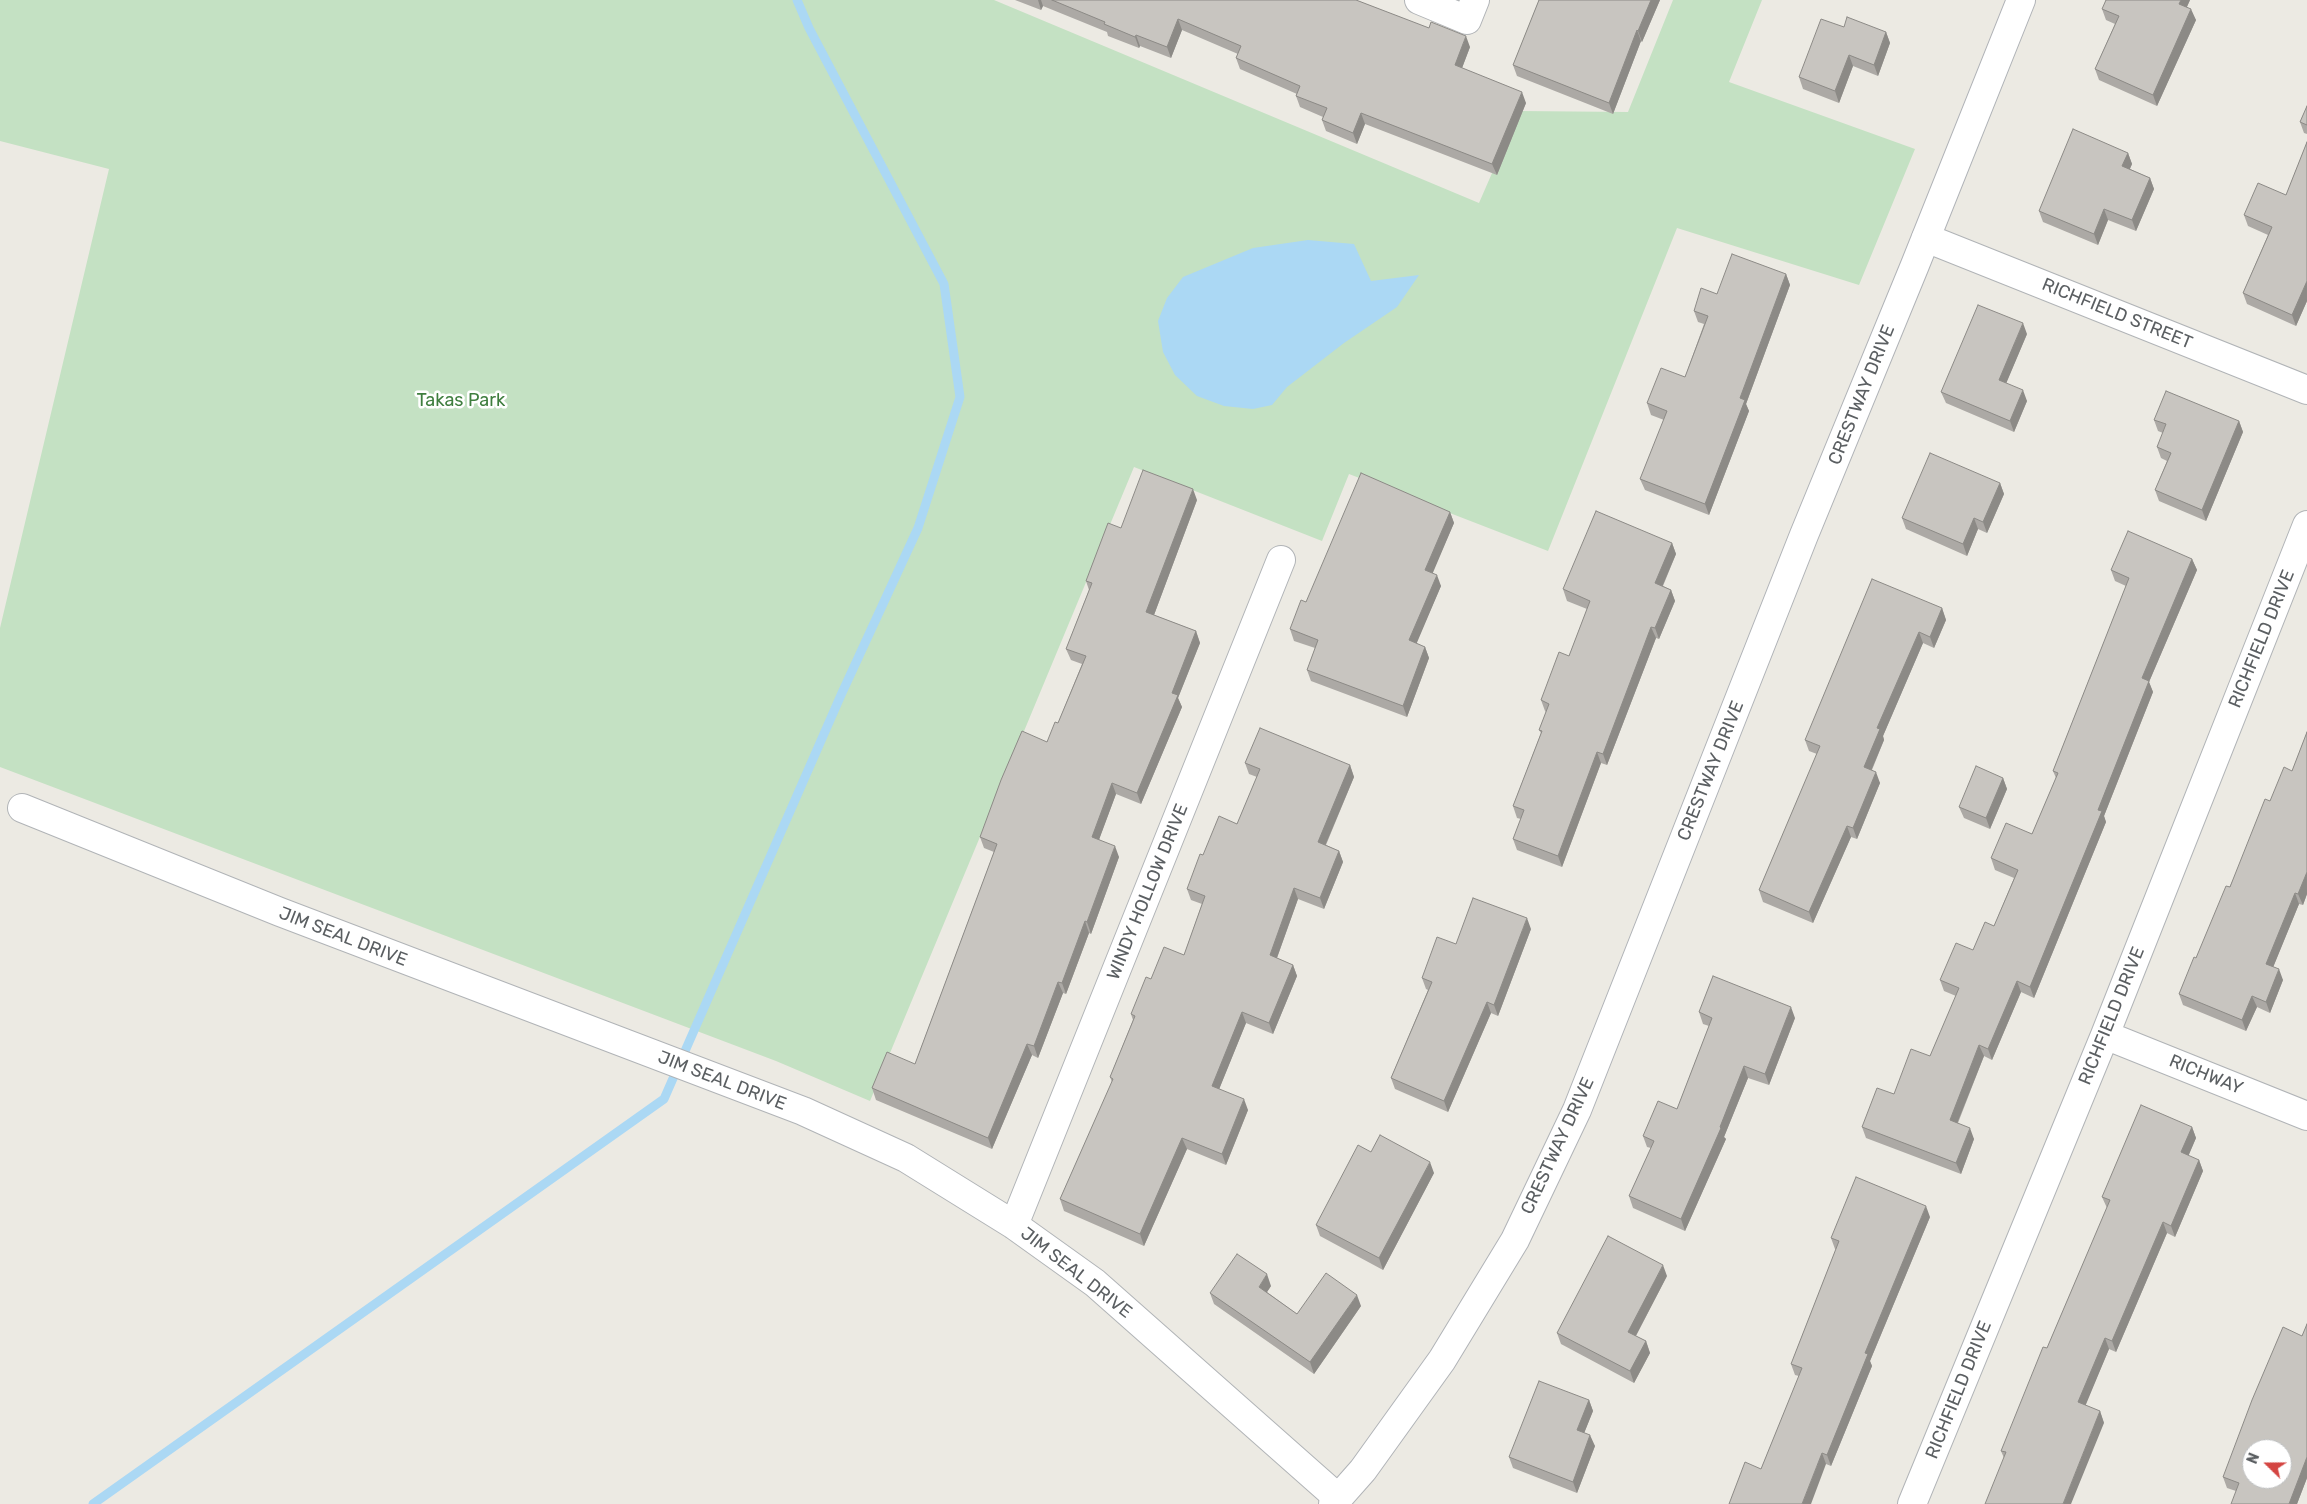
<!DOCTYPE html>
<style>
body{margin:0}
#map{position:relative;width:2307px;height:1504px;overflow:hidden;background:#eceae3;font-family:Rubik,sans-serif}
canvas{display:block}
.north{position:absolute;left:2242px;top:1439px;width:50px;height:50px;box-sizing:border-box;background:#fff;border:1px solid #bdbfc0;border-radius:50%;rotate:292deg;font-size:14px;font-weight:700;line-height:20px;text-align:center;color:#5b5f62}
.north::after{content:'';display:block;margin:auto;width:18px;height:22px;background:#d44542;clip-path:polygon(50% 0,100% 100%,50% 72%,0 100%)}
</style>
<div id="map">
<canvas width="2307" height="1504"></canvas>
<div class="north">N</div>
</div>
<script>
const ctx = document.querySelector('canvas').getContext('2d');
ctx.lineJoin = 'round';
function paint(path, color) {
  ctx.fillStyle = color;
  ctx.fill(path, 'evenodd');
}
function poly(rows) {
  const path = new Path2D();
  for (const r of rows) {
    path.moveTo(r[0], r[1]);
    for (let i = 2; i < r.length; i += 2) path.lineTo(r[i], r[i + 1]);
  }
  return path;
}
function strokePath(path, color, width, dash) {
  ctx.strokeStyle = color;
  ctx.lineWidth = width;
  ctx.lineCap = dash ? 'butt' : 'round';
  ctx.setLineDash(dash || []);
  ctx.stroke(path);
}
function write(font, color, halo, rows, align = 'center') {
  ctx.font = font + ' Rubik,sans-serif';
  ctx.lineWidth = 5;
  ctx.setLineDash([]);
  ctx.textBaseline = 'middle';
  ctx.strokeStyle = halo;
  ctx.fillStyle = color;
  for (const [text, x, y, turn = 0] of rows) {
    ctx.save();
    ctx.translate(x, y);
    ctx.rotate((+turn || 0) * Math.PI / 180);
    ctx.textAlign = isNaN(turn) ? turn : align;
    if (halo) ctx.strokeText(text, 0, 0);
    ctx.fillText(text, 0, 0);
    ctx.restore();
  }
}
paint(poly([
 [0,0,994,0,1479,203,1519,111,1628,112,1673,0,1762,0,1729,82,1915,149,1859,285,1677,228,1548,551,1349,474,1322,541,1134,467,870,1101,776,1061,0,767,0,628,109,169,0,141]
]), '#c4e1c3');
paint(poly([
 [1308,240,1354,244,1371,281,1419,275,1397,307,1344,343,1287,387,1272,405,1253,409,1224,406,1197,396,1175,375,1163,352,1158,321,1167,298,1183,277,1253,248]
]), '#abd8f4');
strokePath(poly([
 [93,1504,664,1099,841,695,918,528,960,397,944,284,809,28,797,0]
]), '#abd8f4', 9);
const street = poly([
 [1419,0,1467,20,1475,0],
 [1926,238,2307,390],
 [22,808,280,912,803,1111,906,1158,1014,1225,1095,1283,1338,1498],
 [2105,1035,2307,1116],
 [1014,1225,1281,560],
 [1912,1504,2105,1035,2307,525]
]);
const secondary = poly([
 [1333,1504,1363,1470,1442,1360,1515,1240,1577,1110,1804,535,1915,265,2021,0]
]);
strokePath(street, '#b1b4b7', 30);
strokePath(secondary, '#b0b3b7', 30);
strokePath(street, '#fff', 28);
strokePath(secondary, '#fff', 28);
paint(poly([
 [1015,0,1356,0,1470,47,1462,68,1526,103,1497,175,1365,124,1357,144,1326,131,1322,120,1323,117,1300,107,1296,96,1297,94,1240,69,1236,58,1238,54,1182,30,1171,58,1140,46,1139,48,1108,36,1107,32,1043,6,1041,10],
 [1539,0,1660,0,1642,42,1641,41,1613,114,1517,76,1513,65],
 [2190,0,2187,7,2196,20,2157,106,2099,80,2095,69,2115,24,2106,20,2102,9],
 [1844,27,1886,32,1890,43,1878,76,1853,66,1839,103,1803,89,1799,77],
 [2307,106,2307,134,2304,133,2300,122],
 [2307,142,2307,301,2296,326,2247,304,2243,293,2268,235,2248,226,2244,215,2286,195],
 [2128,153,2132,164,2130,169,2150,178,2154,189,2136,231,2108,220,2098,245,2043,222,2039,211],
 [1786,274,1790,285,1746,404,1749,411,1709,515,1645,490,1640,479,1664,420,1651,415,1647,403,1685,377,1704,324,1698,322,1694,311,1717,294],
 [2027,334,2006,383,2027,401,2014,432,1946,403,1941,392],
 [2154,420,2239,421,2243,432,2206,521,2159,501,2155,490,2167,461,2161,458,2157,447,2163,433,2158,431],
 [2000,483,2004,494,1987,533,1978,529,1967,556,1906,529,1902,518],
 [1197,500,1154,615,1196,631,1200,643,1178,698,1182,707,1141,804,1116,794,1099,839,1119,857,1091,934,1089,933,1066,994,1063,993,1038,1058,1032,1055,992,1149,876,1100,872,1088,915,1064,994,852,984,848,980,837,1047,742,1058,723,1082,664,1071,660,1066,649,1089,590,1086,581,1121,528],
 [1450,512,1454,523,1432,573,1441,586,1416,643,1425,647,1429,658,1407,717,1311,681,1307,670,1315,648,1294,641,1290,629,1306,602],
 [1672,543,1676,554,1663,586,1671,590,1675,601,1659,639,1656,638,1607,765,1601,763,1562,867,1517,850,1513,839,1521,819,1517,818,1513,806,1541,733,1539,730,1546,712,1545,711,1541,700,1569,656,1587,609,1567,601,1563,589],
 [2192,559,2197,570,2149,682,2153,692,2104,816,2106,822,2034,998,2021,992,1992,1060,1984,1056,1958,1123,1974,1139,1961,1174,1866,1138,1862,1127,1930,1056,1956,996,1944,991,1940,980,1973,950,1994,926,2014,878,1995,870,1991,858,2032,834,2056,778,2053,771,2126,586,2115,581,2111,570],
 [1942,608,1946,620,1934,648,1923,643,1883,736,1884,740,1872,770,1880,783,1857,839,1851,837,1813,923,1763,902,1759,890,1817,754,1809,751,1805,740],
 [2307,732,2307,894,2303,905,2299,904,2273,967,2283,980,2270,1013,2257,1007,2246,1031,2183,1005,2179,994,2270,801,2292,771],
 [1245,763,1350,765,1354,777,1326,845,1339,851,1343,862,1324,909,1298,899,1277,958,1293,965,1297,976,1273,1034,1246,1023,1219,1089,1248,1110,1226,1165,1187,1149,1144,1246,1064,1211,1060,1199,1112,1082,1110,1077,1133,1020,1131,1014,1151,979,1184,955,1202,904,1191,900,1187,889,1237,824,1257,777,1249,774],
 [2003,778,2007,789,1990,829,1964,818,1959,807],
 [1531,929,1498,1016,1491,1013,1448,1112,1395,1089,1391,1078,1428,990,1426,989,1422,978,1456,944],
 [1699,1012,1795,1018,1769,1085,1748,1078,1724,1137,1726,1139,1685,1231,1633,1208,1629,1196,1651,1148,1647,1147,1643,1136,1677,1109,1709,1026,1703,1024],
 [2192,1127,2196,1138,2188,1156,2199,1160,2203,1171,2175,1237,2167,1233,2116,1352,2109,1349,2085,1405,2100,1411,2104,1423,2004,1458,2001,1451,2047,1348,2107,1208,2102,1197],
 [1371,1152,1434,1173,1383,1270,1320,1236,1316,1225],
 [1930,1217,1870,1361,1872,1366,1831,1466,1826,1464,1761,1469,1799,1376,1795,1375,1791,1364,1836,1249,1835,1249,1831,1238],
 [1667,1276,1636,1336,1646,1341,1650,1353,1634,1383,1561,1344,1557,1333],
 [1271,1286,1267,1292,1297,1314,1361,1306,1314,1374,1214,1304,1210,1293],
 [2307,1324,2307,1478,2297,1504,2236,1491,2227,1488,2223,1477,2302,1336],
 [1589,1400,1593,1411,1584,1433,1595,1446,1577,1493,1513,1468,1509,1457]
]), '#aca9a5');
paint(poly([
 [1038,0,1041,0,1043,6,1041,10],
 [1651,0,1660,0,1642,42,1638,31],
 [2181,0,2190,0,2183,15,2179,4],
 [2191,9,2196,20,2157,106,2153,95],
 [1178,19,1182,30,1171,58,1167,47],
 [1637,30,1641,41,1613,114,1609,103],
 [1886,32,1890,43,1878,76,1874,65],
 [1136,35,1140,46,1139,48,1135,37],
 [1466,36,1470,47,1459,76,1455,65],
 [1849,55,1853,66,1839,103,1835,91],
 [1522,92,1526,103,1497,175,1492,164],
 [1361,113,1365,124,1357,144,1353,133],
 [2128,153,2132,164,2126,177,2122,166],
 [2150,178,2154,189,2136,231,2132,220],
 [2104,209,2108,220,2098,245,2094,234],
 [1786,274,1790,285,1746,404,1749,411,1709,515,1705,504,1740,398],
 [2307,281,2307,301,2296,326,2292,315],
 [2023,323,2027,334,2003,391,1999,380],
 [2023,390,2027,401,2014,432,2010,421],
 [2239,421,2243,432,2206,521,2202,510],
 [2000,483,2004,494,1987,533,1983,522],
 [1193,489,1197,500,1151,623,1146,612],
 [1450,512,1454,523,1429,582,1425,570],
 [1974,518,1978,529,1967,556,1963,544],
 [1672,543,1676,554,1659,594,1655,583],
 [2192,559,2197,570,2149,682,2153,692,2104,816,2106,822,2034,998,2030,987,2142,678],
 [1437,575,1441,586,1413,652,1409,640],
 [1671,590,1675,601,1659,639,1655,628],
 [1942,608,1946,620,1934,648,1930,637],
 [1651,627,1656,638,1607,765,1603,754],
 [1196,631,1200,643,1178,698,1182,707,1141,804,1137,793,1172,693],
 [1919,632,1923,643,1883,736,1884,740,1868,778,1864,767,1877,728],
 [1425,647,1429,658,1407,717,1403,706],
 [1597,752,1601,763,1562,867,1558,856],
 [1350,765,1354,777,1322,853,1318,842],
 [1876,772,1880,783,1857,839,1853,828],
 [2003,778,2007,789,1990,829,1986,818],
 [1112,783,1116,794,1096,848,1092,837],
 [1847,826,1851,837,1813,923,1809,912],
 [1115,846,1119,857,1091,934,1087,922],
 [1339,851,1343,862,1324,909,1320,898],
 [2307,872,2307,894,2303,905,2298,894],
 [1294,888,1298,899,1274,966,1270,955],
 [2295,893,2299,904,2270,975,2266,964],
 [1527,918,1531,929,1498,1016,1494,1005],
 [1085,921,1089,933,1066,994,1062,983],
 [1293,965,1297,976,1273,1034,1269,1023],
 [2279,969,2283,980,2270,1013,2266,1002],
 [2017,981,2021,992,1992,1060,1988,1049],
 [1058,982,1063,993,1038,1058,1034,1046],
 [2252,996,2257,1007,2246,1031,2242,1020],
 [1487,1002,1491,1013,1448,1112,1444,1101],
 [1791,1007,1795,1018,1769,1085,1765,1074],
 [1242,1012,1246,1023,1216,1097,1212,1086],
 [1027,1044,1032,1055,992,1149,988,1138],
 [1979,1045,1984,1056,1954,1131,1950,1120],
 [1744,1066,1748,1078,1724,1137,1726,1139,1685,1231,1681,1219],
 [1244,1099,1248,1110,1226,1165,1222,1154],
 [2192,1127,2196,1138,2185,1164,2181,1152],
 [1970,1128,1974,1139,1961,1174,1956,1163],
 [1182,1138,1187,1149,1144,1246,1140,1234],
 [2199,1160,2203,1171,2175,1237,2171,1226],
 [1430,1162,1434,1173,1383,1270,1379,1258],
 [1926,1206,1930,1217,1870,1361,1872,1366,1831,1466,1827,1455,1865,1353],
 [2163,1222,2167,1233,2116,1352,2112,1341],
 [1663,1265,1667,1276,1632,1343,1628,1332],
 [1267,1274,1271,1286,1263,1298,1259,1287],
 [1357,1295,1361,1306,1314,1374,1310,1362],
 [2105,1338,2109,1349,2082,1414,2078,1402],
 [1646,1341,1650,1353,1634,1383,1630,1371],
 [1589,1400,1593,1411,1581,1441,1577,1430],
 [2100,1411,2104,1423,2071,1504,2063,1504],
 [1590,1435,1595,1446,1577,1493,1573,1482],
 [1822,1453,1826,1464,1811,1504,1802,1504],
 [2307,1457,2307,1478,2297,1504,2289,1504]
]), '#8c8a86');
const building = poly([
 [1052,0,1356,0,1429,28,1431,22,1466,36,1455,65,1522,92,1492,164,1361,113,1353,133,1322,120,1327,108,1296,96,1300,86,1236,58,1241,46,1178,19,1167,47,1136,35,1135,37,1104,24,1105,22,1052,0],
 [1539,0,1651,0,1638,31,1637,30,1609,103,1513,65,1539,0],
 [2106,0,2181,0,2179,4,2191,9,2153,95,2095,69,2119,16,2102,9,2106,0],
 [1847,17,1886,32,1874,65,1849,55,1835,91,1799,77,1821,19,1844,27,1847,17],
 [2307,106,2307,125,2300,122,2307,106],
 [2073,129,2128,153,2122,166,2150,178,2132,220,2104,209,2094,234,2039,211,2073,129],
 [2307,142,2307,281,2292,315,2243,293,2272,227,2244,215,2258,183,2286,195,2307,142],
 [1732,254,1786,274,1740,398,1745,400,1705,504,1640,479,1667,411,1647,403,1661,368,1685,377,1708,316,1694,311,1701,288,1717,294,1732,254],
 [1978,305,2023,323,1999,380,2023,390,2010,421,1941,392,1978,305],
 [2166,391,2239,421,2202,510,2155,490,2171,453,2157,447,2166,424,2154,420,2166,391],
 [1930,453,2000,483,1983,522,1974,518,1963,544,1902,518,1930,453],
 [1143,470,1193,489,1146,612,1196,631,1172,693,1178,695,1137,793,1112,783,1092,837,1115,846,1087,922,1085,921,1062,983,1058,982,1034,1046,1027,1044,988,1138,872,1088,887,1052,915,1064,997,844,980,837,1001,780,1022,731,1047,742,1055,722,1058,723,1086,656,1066,649,1092,583,1086,581,1108,523,1121,528,1143,470],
 [1361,473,1450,512,1425,570,1437,575,1409,640,1425,647,1403,706,1307,670,1318,640,1290,629,1301,600,1306,602,1361,473],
 [1596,511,1672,543,1655,583,1671,590,1655,628,1651,627,1603,754,1597,752,1558,856,1513,839,1524,810,1513,806,1542,731,1539,730,1549,704,1541,700,1559,652,1569,656,1590,601,1563,589,1596,511],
 [2128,531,2192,559,2142,678,2149,681,2098,810,2102,811,2030,987,2017,981,1988,1049,1979,1045,1950,1120,1970,1128,1956,1163,1862,1127,1877,1088,1894,1094,1911,1049,1930,1056,1959,988,1940,980,1956,943,1973,950,1985,922,1994,926,2018,870,1991,858,2006,823,2032,834,2058,773,2053,771,2129,578,2111,570,2128,531],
 [1872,579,1942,608,1930,637,1919,632,1877,728,1880,729,1864,767,1876,772,1853,828,1847,826,1809,912,1759,890,1820,746,1805,740,1872,579],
 [1260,728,1350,765,1318,842,1339,851,1320,898,1294,888,1270,955,1293,965,1269,1023,1242,1012,1212,1086,1244,1099,1222,1154,1182,1138,1140,1234,1060,1199,1113,1079,1110,1077,1135,1016,1131,1014,1146,977,1151,979,1164,947,1184,955,1205,896,1187,889,1200,854,1203,855,1219,816,1237,824,1260,769,1245,763,1260,728],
 [2307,732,2307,872,2298,894,2295,893,2266,964,2279,969,2266,1002,2252,996,2242,1020,2179,994,2194,957,2196,958,2226,886,2230,887,2265,799,2270,801,2284,767,2292,771,2307,732],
 [1976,766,2003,778,1986,818,1959,807,1976,766],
 [1473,898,1527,918,1494,1005,1487,1002,1444,1101,1391,1078,1432,982,1422,978,1437,937,1456,944,1473,898],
 [1713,976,1791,1007,1765,1074,1744,1066,1720,1127,1721,1128,1681,1219,1629,1196,1654,1141,1643,1136,1658,1101,1677,1109,1712,1018,1699,1012,1713,976],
 [2141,1105,2192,1127,2181,1152,2199,1160,2171,1226,2163,1222,2112,1341,2105,1338,2078,1402,2100,1411,2063,1504,1985,1504,2006,1452,2001,1451,2043,1347,2047,1348,2110,1200,2102,1197,2141,1105],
 [1380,1135,1430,1162,1379,1258,1316,1225,1358,1145,1371,1152,1380,1135],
 [1856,1177,1926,1206,1865,1353,1868,1354,1827,1455,1822,1453,1802,1504,1729,1504,1745,1462,1761,1469,1802,1368,1791,1364,1839,1241,1831,1238,1856,1177],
 [1608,1236,1663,1265,1628,1332,1646,1341,1630,1371,1557,1333,1608,1236],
 [1237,1254,1267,1274,1259,1287,1297,1314,1326,1273,1357,1295,1310,1362,1210,1293,1237,1254],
 [2307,1324,2307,1457,2289,1504,2231,1504,2239,1483,2223,1477,2252,1400,2283,1327,2302,1336,2307,1324],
 [2252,1449,2282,1449,2282,1479,2252,1479,2252,1449],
 [1539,1381,1589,1400,1577,1430,1590,1435,1573,1482,1509,1457,1539,1381]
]);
paint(building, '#c8c5c0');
strokePath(building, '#8c8a86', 1);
write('18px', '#5b5f62', '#fff', [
 ["RICHFIELD STREET",2117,314,22],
 ["CRESTWAY DRIVE",1862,395,-68],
 ["RICHFIELD DRIVE",2262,639,-68],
 ["CRESTWAY DRIVE",1711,771,-68],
 ["WINDY HOLLOW DRIVE",1148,892,-68],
 ["JIM SEAL DRIVE",343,937,21],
 ["RICHFIELD DRIVE",2112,1016,-68],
 ["RICHWAY",2206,1075,22],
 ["JIM SEAL DRIVE",722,1081,21],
 ["CRESTWAY DRIVE",1558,1146,-65],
 ["JIM SEAL DRIVE",1076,1273,38],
 ["RICHFIELD DRIVE",1959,1390,-68]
]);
write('18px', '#3f7e3f', '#fff', [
 ["Takas Park",461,401]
]);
</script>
